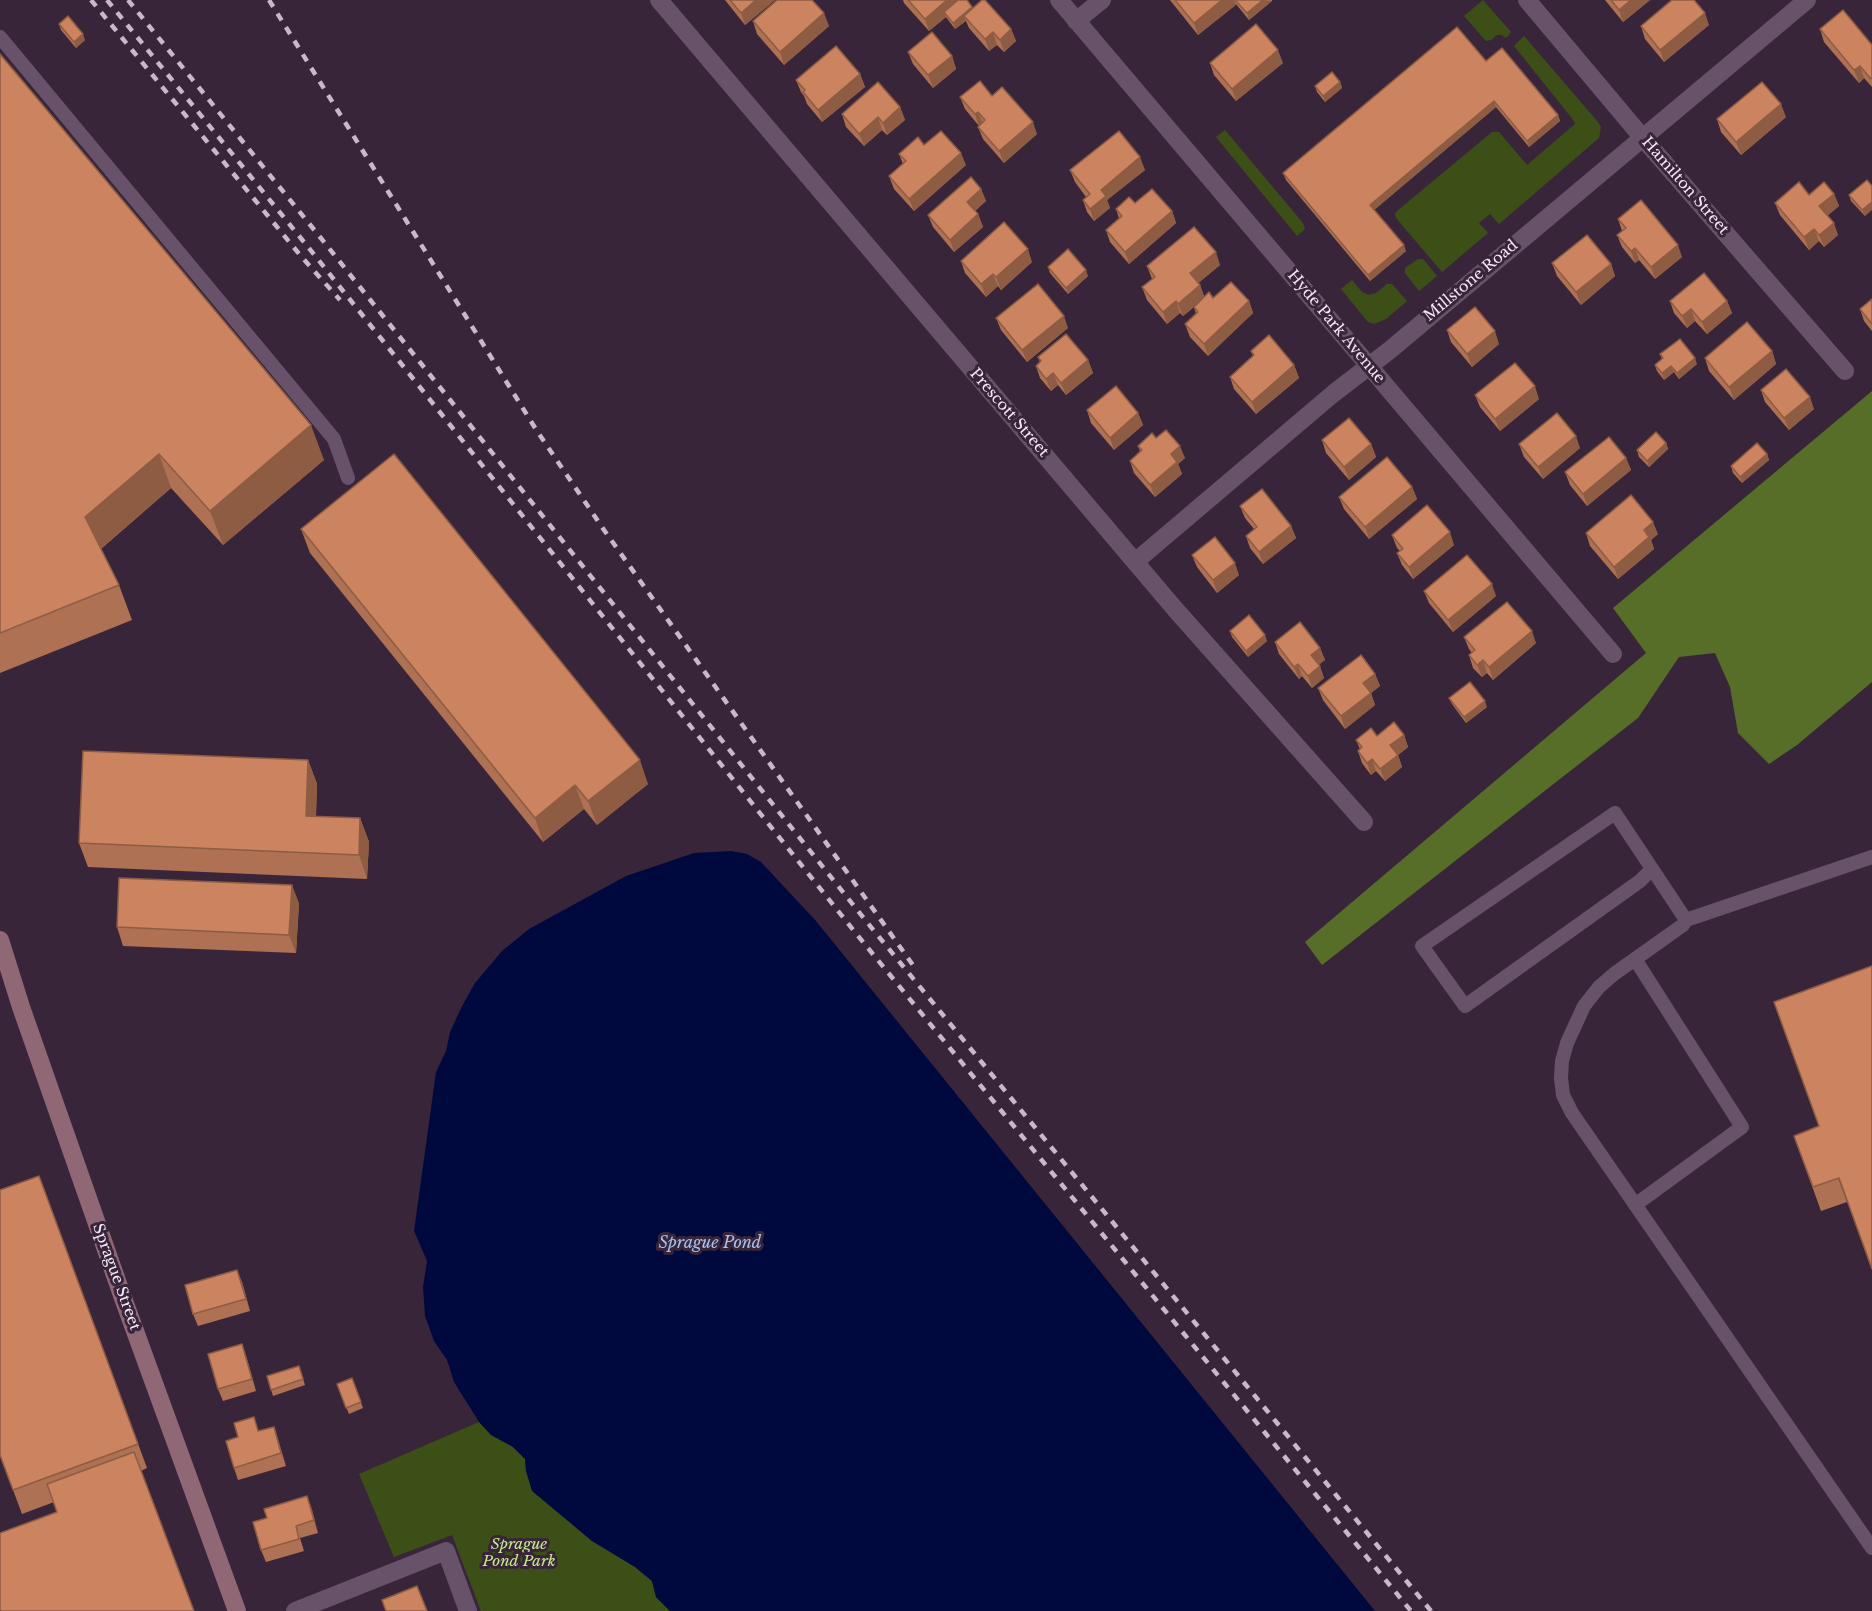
<!DOCTYPE html>
<style>
body{margin:0}
canvas{display:block;background:#392539}
</style>
<canvas width="1872" height="1611"></canvas>
<script>
const ctx = document.querySelector('canvas').getContext('2d');
ctx.lineJoin = 'round';
function paint(path, color) {
  ctx.fillStyle = color;
  ctx.fill(path, 'evenodd');
}
function poly(rows) {
  const path = new Path2D();
  for (const r of rows) {
    path.moveTo(r[0], r[1]);
    for (let i = 2; i < r.length; i += 2) path.lineTo(r[i], r[i + 1]);
  }
  return path;
}
function strokePath(path, color, width, dash) {
  ctx.strokeStyle = color;
  ctx.lineWidth = width;
  ctx.lineCap = dash ? 'butt' : 'round';
  ctx.setLineDash(dash || []);
  ctx.stroke(path);
}
function write(font, color, halo, rows, align = 'center') {
  ctx.font = font + ' "Libre Baskerville",serif';
  ctx.lineWidth = 6;
  ctx.setLineDash([]);
  ctx.textBaseline = 'middle';
  ctx.strokeStyle = halo;
  ctx.fillStyle = color;
  for (const [text, x, y, turn = 0] of rows) {
    ctx.save();
    ctx.translate(x, y);
    ctx.rotate((+turn || 0) * Math.PI / 180);
    ctx.textAlign = isNaN(turn) ? turn : align;
    if (halo) ctx.strokeText(text, 0, 0);
    ctx.fillText(text, 0, 0);
    ctx.restore();
  }
}
paint(poly([
 [1483,0,1511,32,1508,36,1505,38,1502,35,1497,35,1491,40,1486,41,1464,16],
 [1524,36,1598,122,1601,127,1599,138,1499,224,1490,214,1479,223,1488,233,1442,272,1396,218,1395,214,1397,211,1492,132,1499,132,1527,165,1575,124,1574,121,1514,46],
 [1225,130,1303,223,1305,229,1297,236,1216,137],
 [1418,259,1423,259,1437,276,1419,291,1405,273,1405,268],
 [1352,280,1362,292,1369,295,1376,293,1387,284,1392,284,1407,301,1386,319,1374,324,1368,322,1341,289],
 [479,1422,491,1435,513,1447,525,1459,526,1471,533,1491,592,1541,635,1567,652,1581,656,1597,670,1611,481,1611,452,1535,394,1557,359,1474]
]), '#3c4f17');
paint(poly([
 [1872,391,1872,682,1797,745,1769,764,1738,733,1730,687,1715,653,1679,657,1638,718,1322,965,1305,942,1646,653,1613,608]
]), '#566e27');
paint(poly([
 [731,851,747,854,761,862,816,921,1375,1611,670,1611,656,1597,652,1581,635,1567,592,1541,532,1491,526,1471,525,1459,513,1447,491,1435,479,1422,454,1382,447,1360,434,1341,425,1316,423,1287,427,1261,414,1231,436,1072,446,1051,450,1032,462,1006,475,983,502,951,529,929,626,876,694,853]
]), '#00093d');
strokePath(poly([
 [0,37,334,439,348,478],
 [1872,857,1686,920,1683,925,1614,974,1599,987,1584,1006,1567,1043,1562,1061,1561,1078,1563,1095,1572,1113,1872,1548],
 [1651,870,1640,881,1465,1006,1422,946,1615,813,1686,920],
 [1635,959,1742,1127,1635,1205]
]), '#685269', 14);
strokePath(poly([
 [659,0,1175,609,1364,822],
 [1059,0,1613,654],
 [1527,0,1642,137,1845,371],
 [1076,21,1102,0],
 [1136,561,1334,393,1390,350,1807,0],
 [295,1611,446,1551,468,1611]
]), '#685269', 18);
strokePath(poly([
 [0,940,21,1007,123,1298,237,1611]
]), '#906774', 18);
strokePath(poly([
 [91,0,300,255,340,300],
 [107,0,308,247,854,931,1411,1611],
 [128,0,320,237,866,921,1431,1611],
 [269,0,537,431,604,530,915,968]
]), '#c7b9c7', 4.5, [8, 8]);
paint(poly([
 [725,0,775,0,745,25],
 [903,0,967,0,973,8,1011,29,1016,41,1004,52,997,45,989,51,969,28,966,21,955,29,946,17,929,31,904,3],
 [1170,0,1272,0,1272,1,1249,20,1236,4,1198,35],
 [1605,0,1650,0,1623,22],
 [753,21,829,26,784,65,757,34],
 [59,24,85,40,76,48,61,30],
 [1709,25,1664,62,1645,39,1641,26],
 [1820,29,1872,45,1872,87,1864,78,1859,83,1824,42],
 [908,52,952,56,956,69,933,88,913,64],
 [0,54,324,460,223,545,171,488,101,549,119,585,132,620,0,673],
 [1486,61,1558,115,1560,121,1529,147,1496,107,1374,210,1406,251,1370,281,1286,180,1283,173],
 [1210,63,1283,63,1236,101,1214,75],
 [860,74,865,87,822,122,807,104,804,96,801,92,796,80],
 [1340,82,1342,88,1325,102,1317,92,1315,86],
 [992,96,1037,134,1004,163,983,139,978,127,979,126,965,109,960,97],
 [900,107,905,120,887,135,882,130,864,146,846,127,842,114],
 [1786,117,1741,155,1721,132,1717,119],
 [899,154,966,165,914,211,894,189,889,176,903,164],
 [1070,170,1145,170,1107,200,1110,208,1094,221,1087,212,1083,200,1086,197,1075,182],
 [1867,180,1865,216,1851,201,1849,195],
 [981,189,986,201,975,211,978,214,983,227,954,252,933,227,928,215],
 [1834,194,1839,206,1827,216,1838,235,1824,247,1819,241,1809,250,1780,215,1775,203,1809,195],
 [1135,203,1172,211,1176,223,1129,264,1110,242,1106,230,1119,218,1116,209],
 [1618,219,1682,257,1655,279,1639,260,1635,263,1622,247,1617,235,1622,231],
 [961,261,1032,262,1001,290,998,286,986,297,965,273],
 [1552,263,1611,264,1615,276,1581,305,1557,276],
 [1220,265,1198,283,1200,285,1204,297,1249,301,1253,313,1208,356,1190,337,1185,324,1196,314,1194,307,1183,316,1180,313,1167,324,1147,300,1142,287,1152,279,1147,266],
 [1048,267,1088,276,1068,294,1050,273],
 [1872,299,1872,331,1864,321,1860,309],
 [1670,301,1727,301,1732,313,1707,334,1695,321,1687,328,1674,313],
 [996,318,1068,328,1027,362,1001,330],
 [1447,330,1499,344,1472,367,1451,342],
 [1251,351,1294,365,1299,378,1256,414,1234,389,1230,377,1253,356],
 [1772,351,1776,364,1734,400,1709,371,1705,358],
 [1660,354,1697,364,1679,379,1674,372,1664,380,1657,371,1655,365,1662,359],
 [1038,357,1088,360,1093,373,1066,395,1058,385,1051,391,1040,378,1036,366,1040,362],
 [1761,390,1814,409,1789,430,1765,402],
 [1475,395,1539,399,1500,431,1480,407],
 [1087,410,1138,413,1143,425,1114,450,1091,423],
 [1156,438,1185,458,1178,464,1182,474,1155,497,1134,473,1130,461,1140,451,1138,446],
 [1322,440,1371,444,1376,457,1349,480,1326,453],
 [1666,443,1668,449,1649,467,1639,457,1637,450],
 [1519,444,1580,448,1543,479,1524,457],
 [1767,454,1769,460,1742,483,1733,473,1731,466],
 [1626,458,1631,470,1587,506,1570,485,1565,472],
 [1412,487,1417,499,1369,539,1344,509,1339,497],
 [1240,506,1291,526,1296,538,1263,564,1250,548,1246,536,1254,529,1245,518],
 [301,529,648,784,597,825,584,809,543,842,310,553],
 [1586,533,1658,534,1651,540,1654,549,1618,579,1590,546],
 [1392,535,1454,545,1413,579,1402,565,1397,553,1400,551,1397,548],
 [1192,555,1239,575,1217,593,1197,567],
 [1424,591,1496,596,1453,632,1429,603],
 [1230,631,1267,641,1248,657,1232,637],
 [1464,637,1536,643,1493,680,1487,673,1482,677,1473,668,1469,655,1472,653,1469,649],
 [1275,642,1320,648,1325,660,1319,664,1324,678,1312,688,1302,676,1299,679,1279,654],
 [1375,674,1380,686,1371,693,1375,705,1345,729,1323,700,1318,688],
 [1449,698,1487,707,1466,723,1452,704],
 [1404,735,1408,747,1398,755,1402,767,1385,781,1376,771,1371,775,1362,763,1358,751,1360,749,1356,740,1377,736],
 [308,760,317,784,316,817,360,818,369,842,367,879,88,867,79,843],
 [299,903,296,953,123,946,117,927],
 [1819,1126,1847,1202,1821,1211,1794,1136],
 [39,1176,147,1468,57,1512,54,1502,22,1514,0,1455],
 [242,1282,250,1311,198,1326,193,1314],
 [246,1356,256,1391,223,1401,218,1389],
 [299,1366,305,1385,273,1396,267,1376],
 [352,1378,363,1408,349,1414,337,1384],
 [274,1427,286,1466,238,1480,234,1468,259,1431],
 [307,1496,318,1533,300,1538,304,1551,266,1562,261,1550,267,1518]
]), '#af7153');
paint(poly([
 [756,0,775,0,745,25,741,13],
 [947,0,965,0,944,12,946,17,929,31,925,19],
 [1222,0,1234,0,1236,5,1198,35,1194,23],
 [1263,0,1272,1,1249,20,1247,13],
 [1631,0,1650,0,1623,22,1619,10],
 [972,7,975,13,964,16,966,21,955,29,953,23],
 [824,13,829,26,784,65,780,52],
 [1705,13,1709,25,1664,62,1660,50],
 [1011,29,1016,41,1004,52,1000,40],
 [993,32,997,45,989,51,985,39],
 [83,34,85,40,76,48,74,42],
 [1278,50,1283,63,1236,101,1232,89],
 [952,56,956,69,933,88,928,75],
 [1860,66,1864,78,1859,83,1854,70],
 [860,74,865,87,822,122,818,110],
 [1340,82,1342,88,1325,102,1323,96],
 [1494,101,1496,107,1373,211,1370,205],
 [1781,104,1786,117,1741,155,1736,142],
 [900,107,905,120,887,135,883,123],
 [978,112,983,124,979,127,975,114],
 [1558,115,1560,121,1529,147,1527,141],
 [878,117,882,130,864,146,859,134],
 [1033,122,1037,134,1004,163,999,151],
 [961,153,966,165,914,211,909,199],
 [1140,157,1145,170,1107,200,1110,208,1094,221,1090,209,1101,190],
 [981,189,986,201,971,214,967,202],
 [1834,194,1839,206,1824,218,1819,206],
 [1872,202,1872,210,1865,216,1862,210],
 [1172,211,1176,223,1129,264,1125,252],
 [978,214,983,227,954,252,950,240],
 [1834,223,1838,235,1824,247,1819,235],
 [1814,229,1819,241,1809,250,1804,237],
 [1404,245,1406,251,1370,281,1368,275],
 [1678,245,1682,257,1655,279,1651,267],
 [1635,248,1639,260,1635,263,1631,251],
 [1028,249,1032,262,1001,290,996,277],
 [1216,252,1220,265,1195,286,1190,273],
 [1611,264,1615,276,1581,305,1576,292],
 [1086,270,1088,276,1068,294,1066,288],
 [993,274,998,286,986,297,981,284],
 [1200,285,1205,298,1183,316,1178,304],
 [1176,301,1180,313,1167,324,1163,312],
 [1249,301,1253,313,1208,356,1204,344],
 [1727,301,1732,313,1707,334,1702,322],
 [1691,309,1695,321,1687,328,1682,316],
 [1064,316,1068,328,1027,362,1022,350],
 [1495,331,1499,344,1472,367,1467,354],
 [1772,351,1776,364,1734,400,1729,387],
 [1695,358,1697,364,1679,379,1677,373],
 [1088,360,1093,373,1066,395,1061,383],
 [1294,365,1299,378,1256,414,1252,402],
 [1671,366,1674,372,1664,380,1662,373],
 [1053,373,1058,385,1051,391,1046,379],
 [1535,386,1539,399,1500,431,1495,419],
 [1810,397,1814,409,1789,430,1784,418],
 [1138,413,1143,425,1114,450,1110,438],
 [311,425,324,460,223,545,210,511],
 [1576,436,1580,448,1543,479,1538,467],
 [1666,443,1668,449,1649,467,1647,461],
 [1371,444,1376,457,1349,480,1344,467],
 [1180,446,1185,458,1178,464,1182,474,1155,497,1150,485,1171,454],
 [159,454,171,488,98,551,85,517],
 [1767,454,1769,460,1742,483,1740,477],
 [1626,458,1631,470,1587,506,1583,494],
 [1412,487,1417,499,1369,539,1365,527],
 [1653,522,1658,534,1651,540,1654,549,1618,579,1614,567,1644,530],
 [1291,526,1296,538,1263,564,1259,552],
 [1450,532,1454,545,1413,579,1409,567],
 [1235,563,1239,575,1217,593,1213,580],
 [1492,584,1496,596,1453,632,1448,620],
 [1532,631,1536,643,1493,680,1489,667],
 [1265,635,1267,641,1248,657,1246,651],
 [1320,648,1325,660,1316,667,1311,655],
 [1483,660,1487,673,1482,677,1477,665],
 [1298,664,1302,676,1299,679,1294,667],
 [1320,666,1324,678,1312,688,1308,676],
 [1375,674,1380,686,1371,693,1375,705,1345,729,1341,716,1363,683],
 [1485,701,1487,707,1466,723,1464,717],
 [1404,735,1408,747,1398,755,1402,767,1385,781,1380,769,1390,745],
 [1372,759,1376,771,1371,775,1367,763],
 [308,760,317,784,315,840,306,816],
 [640,760,648,784,597,825,588,801],
 [575,785,584,809,543,842,535,818],
 [360,818,369,842,367,879,359,855],
 [292,885,299,903,296,953,289,935],
 [237,1270,242,1282,250,1311,246,1299],
 [242,1344,246,1356,256,1391,252,1379],
 [274,1427,278,1439,286,1466,281,1453],
 [307,1496,312,1509,318,1533,314,1520]
]), '#8e5c43');
const building = poly([
 [730,0,756,0,741,13,730,0],
 [777,0,812,0,824,13,780,52,753,21,777,0],
 [908,0,947,0,925,19,908,0],
 [958,0,967,0,972,7,953,23,944,12,958,0],
 [982,0,985,0,1011,29,1000,40,993,32,985,39,964,16,982,0],
 [1175,0,1222,0,1194,23,1175,0],
 [1235,0,1263,0,1247,13,1235,0],
 [1611,0,1631,0,1619,10,1611,0],
 [1672,0,1694,0,1705,13,1660,50,1641,26,1672,0],
 [1843,10,1872,45,1872,78,1871,79,1860,66,1854,70,1820,29,1843,10],
 [68,16,83,34,74,42,59,24,68,16],
 [1256,24,1278,50,1232,89,1210,63,1256,24],
 [1457,27,1486,61,1502,48,1558,115,1527,141,1494,101,1370,205,1404,245,1368,275,1283,173,1457,27],
 [932,32,952,56,928,75,908,52,932,32],
 [836,46,860,74,818,110,803,92,805,90,796,80,836,46],
 [0,54,311,425,210,511,159,454,85,517,119,585,0,633,0,54],
 [1332,72,1340,82,1323,96,1315,86,1332,72],
 [980,81,992,96,1002,87,1033,122,999,151,978,127,985,120,978,112,975,114,960,97,980,81],
 [878,82,900,107,883,123,878,117,859,134,842,114,878,82],
 [1762,82,1781,104,1736,142,1717,119,1762,82],
 [941,131,961,153,909,199,889,176,906,161,899,154,918,137,924,145,941,131],
 [1119,131,1140,157,1101,190,1106,196,1090,209,1083,200,1090,194,1070,170,1119,131],
 [971,177,981,189,967,202,978,214,950,240,928,215,971,177],
 [1867,180,1872,186,1872,202,1862,210,1849,195,1867,180],
 [1799,182,1809,195,1824,182,1834,194,1819,206,1834,223,1819,235,1814,229,1804,237,1775,203,1799,182],
 [1152,189,1172,211,1125,252,1106,230,1122,216,1116,209,1129,197,1135,203,1152,189],
 [1641,200,1678,245,1651,267,1635,248,1631,251,1617,235,1626,228,1618,219,1641,200],
 [1004,222,1028,249,996,277,993,274,981,284,961,261,1004,222],
 [1194,227,1216,252,1190,273,1200,285,1178,304,1176,301,1163,312,1142,287,1155,277,1147,266,1194,227],
 [1587,235,1611,264,1576,292,1552,263,1587,235],
 [1068,249,1086,270,1066,288,1048,267,1068,249],
 [1704,273,1727,301,1702,322,1691,309,1682,316,1670,301,1704,273],
 [1231,282,1249,301,1204,344,1185,324,1198,312,1194,307,1209,292,1213,298,1231,282],
 [1038,284,1064,316,1022,350,996,318,1038,284],
 [1872,299,1872,324,1860,309,1872,299],
 [1475,307,1495,331,1467,354,1447,330,1475,307],
 [1747,322,1772,351,1729,387,1705,358,1747,322],
 [1066,334,1088,360,1061,383,1053,373,1046,379,1036,366,1041,361,1038,357,1066,334],
 [1269,335,1294,365,1252,402,1230,377,1254,355,1251,351,1269,335],
 [1680,339,1695,358,1677,373,1671,366,1662,373,1655,365,1663,358,1660,354,1680,339],
 [1515,363,1535,386,1495,419,1475,395,1515,363],
 [1786,369,1810,397,1784,418,1761,390,1786,369],
 [1116,386,1138,413,1110,438,1087,410,1116,386],
 [1557,413,1576,436,1538,467,1519,444,1557,413],
 [1349,418,1371,444,1344,467,1322,440,1349,418],
 [1166,430,1180,446,1171,454,1177,462,1150,485,1130,461,1142,450,1138,446,1152,433,1156,438,1166,430],
 [1656,432,1666,443,1647,461,1637,450,1656,432],
 [1609,437,1626,458,1583,494,1565,472,1609,437],
 [1757,443,1767,454,1740,477,1731,466,1757,443],
 [394,454,640,760,588,801,575,785,535,818,301,529,394,454],
 [1387,457,1412,487,1365,527,1339,497,1387,457],
 [1262,489,1291,526,1259,552,1246,536,1257,527,1240,506,1262,489],
 [1631,495,1653,522,1644,530,1649,537,1614,567,1586,533,1631,495],
 [1427,505,1450,532,1409,567,1397,553,1403,549,1392,535,1427,505],
 [1215,537,1235,563,1213,580,1192,555,1215,537],
 [1467,555,1492,584,1448,620,1424,591,1467,555],
 [1507,602,1532,631,1489,667,1483,660,1477,665,1469,655,1475,650,1464,637,1507,602],
 [1249,615,1265,635,1246,651,1230,631,1249,615],
 [1300,622,1320,648,1311,655,1320,666,1308,676,1298,664,1294,667,1275,642,1300,622],
 [1361,655,1375,674,1363,683,1371,693,1341,716,1318,688,1361,655],
 [1470,682,1485,701,1464,717,1449,698,1470,682],
 [1394,722,1404,735,1390,745,1398,755,1380,769,1372,759,1367,763,1358,751,1362,747,1356,740,1371,728,1377,736,1394,722],
 [83,751,308,760,306,816,360,818,359,855,79,843,83,751],
 [119,878,292,885,289,935,117,927,119,878],
 [1872,966,1872,1269,1839,1178,1813,1187,1794,1136,1819,1126,1774,1002,1872,966],
 [39,1176,138,1444,13,1490,0,1455,0,1190,39,1176],
 [237,1270,246,1299,193,1314,185,1285,237,1270],
 [242,1344,252,1379,218,1389,208,1354,242,1344],
 [299,1366,303,1379,271,1390,267,1376,299,1366],
 [352,1378,361,1402,346,1408,337,1384,352,1378],
 [254,1417,258,1431,274,1427,281,1453,234,1468,226,1441,238,1437,234,1423,254,1417],
 [134,1452,194,1611,0,1611,0,1533,57,1512,47,1484,134,1452],
 [307,1496,314,1520,296,1526,299,1539,261,1550,253,1522,267,1518,264,1509,307,1496],
 [417,1586,427,1611,386,1611,382,1600,417,1586]
]);
paint(building, '#cb8360');
strokePath(building, '#8e5c43', 1.5);
write('15px', '#f5e8f5', '#392539', [
 ["Hamilton Street",1685,186,49],
 ["Millstone Road",1471,281,-40],
 ["Hyde Park Avenue",1336,327,50],
 ["Prescott Street",1009,413,49],
 ["Sprague Street",116,1277,70]
]);
write('italic 15px', '#c8ed8b', '#392539', [
 ["Sprague",519,1545],
 ["Pond Park",519,1562]
]);
write('italic 16px', '#a5c3f6', '#392539', [
 ["Sprague Pond",710,1243]
]);
</script>
